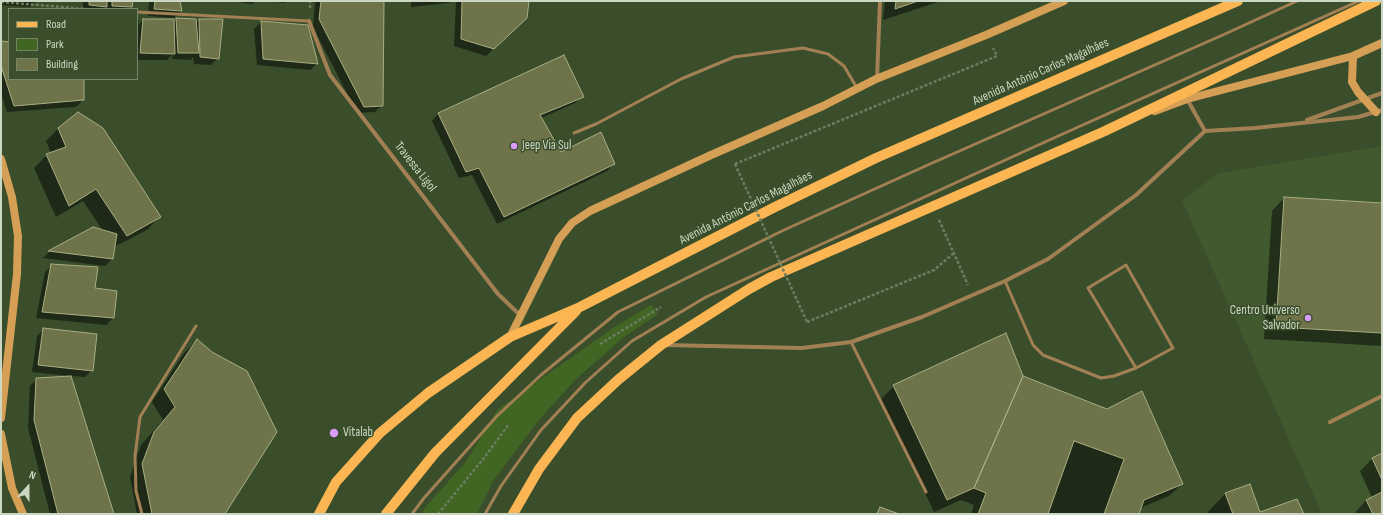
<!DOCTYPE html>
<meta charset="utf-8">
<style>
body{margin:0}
#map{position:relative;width:1383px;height:515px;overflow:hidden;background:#3a4e2c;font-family:"Sofia Sans Condensed",sans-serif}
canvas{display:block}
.frame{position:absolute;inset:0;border:2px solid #cbd7c3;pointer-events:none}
.legend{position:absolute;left:8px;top:8px;width:130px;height:72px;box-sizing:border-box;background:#3a4e2c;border:1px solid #748568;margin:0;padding:5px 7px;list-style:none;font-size:12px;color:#cbd7c3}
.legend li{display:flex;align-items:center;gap:8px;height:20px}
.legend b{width:20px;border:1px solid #748568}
.north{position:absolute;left:8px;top:467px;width:40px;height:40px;-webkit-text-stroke:3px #3a4e2c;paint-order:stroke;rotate:21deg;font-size:11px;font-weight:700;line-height:16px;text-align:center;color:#cbd7c3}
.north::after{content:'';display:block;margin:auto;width:14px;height:18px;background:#cbd7c3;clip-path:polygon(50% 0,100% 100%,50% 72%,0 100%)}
</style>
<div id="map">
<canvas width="1383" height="515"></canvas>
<div class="frame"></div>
<ul class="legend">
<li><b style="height:5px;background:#fbb653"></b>Road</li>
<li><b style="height:11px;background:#416523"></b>Park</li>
<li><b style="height:11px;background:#6e7349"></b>Building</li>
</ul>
<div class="north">N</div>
</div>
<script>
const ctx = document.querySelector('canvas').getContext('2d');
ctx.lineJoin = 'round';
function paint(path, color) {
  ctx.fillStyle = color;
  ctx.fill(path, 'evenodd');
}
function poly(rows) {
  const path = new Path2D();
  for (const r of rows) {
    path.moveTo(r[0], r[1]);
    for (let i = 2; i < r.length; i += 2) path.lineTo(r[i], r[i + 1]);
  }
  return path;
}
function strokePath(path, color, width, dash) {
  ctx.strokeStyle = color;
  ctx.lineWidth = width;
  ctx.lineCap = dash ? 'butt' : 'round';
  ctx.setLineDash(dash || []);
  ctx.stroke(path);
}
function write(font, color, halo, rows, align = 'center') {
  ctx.font = font + ' "Sofia Sans Condensed",sans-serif';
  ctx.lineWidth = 3;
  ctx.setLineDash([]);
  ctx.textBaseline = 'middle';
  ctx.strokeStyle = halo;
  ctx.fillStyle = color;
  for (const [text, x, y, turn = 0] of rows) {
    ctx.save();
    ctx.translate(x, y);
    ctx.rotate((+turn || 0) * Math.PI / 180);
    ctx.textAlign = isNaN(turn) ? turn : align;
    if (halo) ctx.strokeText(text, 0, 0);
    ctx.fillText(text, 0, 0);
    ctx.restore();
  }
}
paint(poly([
 [1382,146,1382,514,1322,514,1182,200,1219,173]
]), '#41592f');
paint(poly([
 [651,305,658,314,624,337,575,380,539,420,493,481,477,514,421,514,427,505,465,463,498,409,619,324]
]), '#416523');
paint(poly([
 [1,1,36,1,30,7,1,5],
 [83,1,132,1,131,7,129,9,105,9,105,7,104,9,83,9],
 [149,1,179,1,181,11,174,18,148,16],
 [231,1,255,1,252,4],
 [266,1,287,1,285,3],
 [315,1,383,1,382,105,375,112,357,113,313,27],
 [411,1,452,1,449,3,411,7],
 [456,1,528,1,518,25,486,56,454,46],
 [885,1,941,1,883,20],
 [177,19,196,23,199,20,218,58,211,65,194,64,193,57,191,60,172,59,172,55,167,60,137,60,137,20,139,20,138,25,143,20,173,23],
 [261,22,317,64,310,70,257,65,254,29],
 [1,42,9,43,9,79,83,79,83,100,76,107,7,112,1,94],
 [564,56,582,96,575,103,541,118,560,153,614,164,607,171,497,224,472,175,459,178,432,121,438,114],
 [59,128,159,217,147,230,114,247,112,259,105,266,43,258,49,252,94,228,103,231,83,201,56,217,34,168,47,155,51,153,46,141],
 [1284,198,1382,204,1382,346,1264,339,1272,211],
 [52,265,94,289,113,318,106,325,36,318,45,272],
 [44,329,92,370,85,377,70,376,113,514,50,514,28,428,30,386,37,379,69,377,69,376,32,372,37,336],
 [197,340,224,514,137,514,130,477,141,445,163,420,152,402,184,353],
 [1023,376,1182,484,1169,496,1140,508,1138,514,971,514,974,505,961,500,934,512,881,399,894,386],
 [1382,454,1382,514,1354,514,1366,500,1372,498,1360,471,1372,459],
 [1225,494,1259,513,1303,514,1206,514]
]), '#0007');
const building = poly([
 [89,1,107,1,107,7,89,5,89,1],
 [112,1,133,1,132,7,112,6,112,1],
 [155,1,180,1,182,11,154,9,155,1],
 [321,1,384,1,383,106,364,107,319,19,321,1],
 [462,1,529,1,527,18,494,49,461,39,462,1],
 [896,1,918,1,895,9,896,1],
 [176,18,196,19,199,53,178,53,176,18],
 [143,19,174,19,175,54,140,53,143,19],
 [199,19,223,19,219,59,200,57,199,19],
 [261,21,308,25,318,64,263,59,261,21],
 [1,41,9,42,9,79,84,79,84,100,14,106,1,66,1,41],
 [564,55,584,97,540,115,561,152,601,132,615,164,504,217,479,168,466,172,438,113,564,55],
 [78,112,103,128,161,217,127,236,96,189,69,206,46,154,66,147,58,128,78,112],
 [1284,197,1382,203,1382,333,1276,327,1284,197],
 [93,227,117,234,113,259,48,251,93,227],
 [51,264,98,267,95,288,117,291,114,318,42,312,51,264],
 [43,328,97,334,93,371,38,365,43,328],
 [1006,333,1023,376,974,488,947,500,893,385,1006,333],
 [197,339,212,352,247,371,277,432,225,514,152,514,142,464,154,432,175,407,164,389,197,339],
 [71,376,114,514,58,514,34,420,36,378,71,376],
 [1023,376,1107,409,1142,391,1183,484,1144,500,1139,514,978,514,986,493,974,488,1023,376],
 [1074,441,1124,459,1104,514,1048,514,1074,441],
 [1382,453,1382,480,1372,458,1382,453],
 [1250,484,1260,512,1297,499,1304,514,1233,514,1225,493,1250,484],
 [1382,492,1382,514,1373,514,1366,500,1382,492],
 [880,507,899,514,877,514,880,507]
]);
paint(building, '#6e7349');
strokePath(building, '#a9ae83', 1);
strokePath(poly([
 [1,2,86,9],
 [310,8,310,1],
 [735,164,997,56,993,48],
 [939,220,968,285],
 [807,322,934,270,954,253],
 [600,344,661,307],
 [438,514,484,458,509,424]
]), '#6c7d60', 2.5, [3, 2]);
strokePath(poly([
 [137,12,309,21],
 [574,133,596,124,681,79,734,57,803,48,828,54,844,66,857,88],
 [1005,281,1033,345,1043,355,1101,378,1114,376,1136,368,1173,348,1126,265,1088,288,1136,368],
 [851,342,926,492],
 [142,514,136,491,135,456,140,417,196,326],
 [412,514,424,498,497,416,541,375,618,312,784,230,930,164,1225,34,1297,1],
 [485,514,501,486,541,430,586,382,632,341,706,297,1036,146,1359,1]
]), '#a28054', 3);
strokePath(poly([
 [309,21,330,75,498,294,521,316],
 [877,79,880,1],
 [1187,99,1205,131,1255,128,1358,117,1382,110],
 [1307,120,1382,93],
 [665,345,802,348,851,342,922,317,1005,281,1048,259,1136,195,1205,131],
 [1330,422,1382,396]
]), '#a28054', 4);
strokePath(poly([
 [1353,56,1352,82,1358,92,1376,112],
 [1155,111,1187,99,1353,56,1382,43],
 [1,159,12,197,18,236,17,274,1,418],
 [510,337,559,239,572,223,590,211,711,155,823,106,876,79,986,35,1064,1],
 [1,434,12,488,23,514]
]), '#d59f55', 8);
strokePath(poly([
 [319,514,336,482,380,433,428,393,510,337,580,307,773,208,876,158,1238,1],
 [386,514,435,453,576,311],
 [513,514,539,469,577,418,619,379,661,345,749,289,771,277,1105,131,1376,1]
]), '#fbb653', 10);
strokePath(poly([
 [735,164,807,322]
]), '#6c7d60', 2.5, [3, 2]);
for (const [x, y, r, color] of [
 [514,146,4,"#d89bf8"],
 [1308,318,4,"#d89bf8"],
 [334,433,5,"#d89bf8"]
]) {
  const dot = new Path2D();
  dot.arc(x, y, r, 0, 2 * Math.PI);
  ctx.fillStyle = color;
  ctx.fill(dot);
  strokePath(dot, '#3a4e2c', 1.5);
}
write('13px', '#cbd7c3', '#3a4e2c', [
 ["Avenida Antônio Carlos Magalhães",1041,72,-24],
 ["Travessa Ligol",415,167,52],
 ["Avenida Antônio Carlos Magalhães",746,208,-27]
]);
write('13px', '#cbd7c3', '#3a4e2c', [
 ["Jeep Via Sul",522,146],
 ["Centro Universo",1300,311,"right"],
 ["Salvador",1300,326,"right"],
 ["Vitalab",343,433]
], 'left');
</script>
